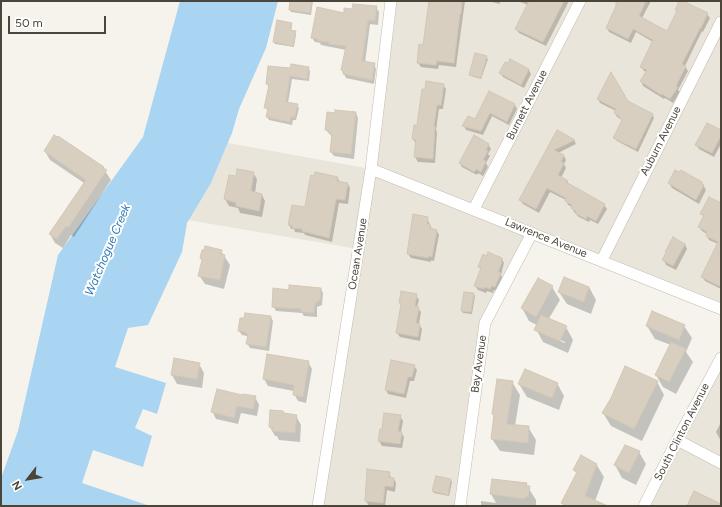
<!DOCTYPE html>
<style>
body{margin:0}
#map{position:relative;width:722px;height:507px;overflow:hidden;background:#f6f3ec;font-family:Figtree,sans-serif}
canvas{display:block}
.frame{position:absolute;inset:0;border:2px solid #4b4439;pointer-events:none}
.north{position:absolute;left:8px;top:459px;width:40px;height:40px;-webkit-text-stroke:3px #fff;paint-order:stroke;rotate:239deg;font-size:11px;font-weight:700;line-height:16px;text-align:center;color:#4b4439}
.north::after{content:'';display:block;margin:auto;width:14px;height:18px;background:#4b4439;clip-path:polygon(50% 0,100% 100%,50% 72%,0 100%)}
.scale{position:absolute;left:8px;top:16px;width:98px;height:18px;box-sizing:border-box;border:2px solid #4b4439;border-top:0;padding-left:5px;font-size:12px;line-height:14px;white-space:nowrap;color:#4b4439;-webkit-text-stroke:3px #fff;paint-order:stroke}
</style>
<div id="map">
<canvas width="722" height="507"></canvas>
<div class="frame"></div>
<div class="north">N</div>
<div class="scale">50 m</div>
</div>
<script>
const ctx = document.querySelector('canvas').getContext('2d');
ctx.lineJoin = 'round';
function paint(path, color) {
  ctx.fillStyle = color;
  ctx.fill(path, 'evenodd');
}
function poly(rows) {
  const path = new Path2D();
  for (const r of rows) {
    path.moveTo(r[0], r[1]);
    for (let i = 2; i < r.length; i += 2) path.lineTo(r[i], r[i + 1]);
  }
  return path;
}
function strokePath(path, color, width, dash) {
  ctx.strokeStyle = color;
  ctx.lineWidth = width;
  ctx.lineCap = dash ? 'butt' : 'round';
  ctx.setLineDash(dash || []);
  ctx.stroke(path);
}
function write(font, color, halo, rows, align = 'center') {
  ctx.font = font + ' Figtree,sans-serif';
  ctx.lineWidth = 4;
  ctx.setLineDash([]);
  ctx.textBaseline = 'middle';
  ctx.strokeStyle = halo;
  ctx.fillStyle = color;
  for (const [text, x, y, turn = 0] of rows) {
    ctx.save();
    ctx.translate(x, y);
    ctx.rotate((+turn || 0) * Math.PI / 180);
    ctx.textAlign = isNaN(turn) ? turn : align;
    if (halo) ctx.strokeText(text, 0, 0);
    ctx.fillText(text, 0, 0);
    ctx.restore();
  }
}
paint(poly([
 [391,1,721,1,721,309,532,233,485,323,460,506,318,506,358,249,188,220,211,183,228,143,371,169],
 [721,358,721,506,644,506]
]), '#eae5da');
paint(poly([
 [180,1,278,1,266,48,239,109,232,133,211,183,187,223,182,252,148,325,128,328,115,367,166,383,157,414,143,409,135,428,152,436,143,467,93,450,82,483,150,506,1,506,1,478,18,431,58,255,143,137]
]), '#a9d4f2');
paint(poly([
 [296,1,313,1,311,15,291,12,290,10],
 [430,1,465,1,456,67,439,65,438,69,421,67,418,63,424,46],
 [488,1,500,1,500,4],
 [518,1,569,1,546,46,519,33,516,29,528,5],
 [617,1,651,1,642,18,667,32,677,12,676,10,680,1,707,14,710,18,703,32,702,31,685,66,688,71,678,90,680,92,673,103,665,98,664,99,643,86,641,81,647,72,644,71,641,67,653,42,636,32,631,43,609,32,607,28,617,7],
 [376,7,379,12,378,25,370,24,365,63,374,64,376,69,374,84,346,78,342,70,346,50,321,45,320,43,315,42,312,38,345,14,353,10],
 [291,24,292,26,291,31,295,32,296,34,294,47,275,44,274,42],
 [486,57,488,59,481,79,471,76,470,74],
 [510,60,529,70,531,74,524,88,503,77,500,73],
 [308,68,310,71,309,81,292,79,288,103,297,105,299,108,296,120,293,120,292,125,269,120,267,117,268,111,265,107,269,87,267,84,291,69],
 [443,85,446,89,443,109,439,109,436,130,437,132,435,163,418,162,415,157,416,144,413,139],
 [490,93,515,105,517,109,509,125,492,116,483,135,466,130,464,126,475,120],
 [598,99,652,114,654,118,638,152,617,141,615,138,626,123,621,118,621,119,617,117,615,113,616,111,600,103],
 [356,113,358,118,354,159,334,156,331,152,333,138,326,130,336,114],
 [557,131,574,140,576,144,558,153,564,156,566,160,564,164,566,168,561,178,567,180,569,185,604,205,607,209,598,224,590,220,589,222,579,217,574,212,572,207,568,205,566,200,550,192,539,213,523,204,520,200],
 [721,131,721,144,714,157,699,149,696,145],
 [488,144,491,149,488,154,490,156,486,163,488,167,483,176,478,173,477,175,462,167,460,163],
 [45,151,103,168,111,180,74,237,71,235,63,248,55,243,50,234,84,183,50,160],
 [253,173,257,179,255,193,262,195,265,201,262,217,240,213,238,208,229,206,225,199,237,177],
 [338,178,340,183,348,184,350,188,348,204,339,203,332,242,305,235,304,233,295,232,294,229,291,229,289,224],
 [669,183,702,183,706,190,699,204,672,188],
 [721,204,721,289,705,281,702,277,718,244,709,240,707,236,707,234,702,231,699,227,704,217,702,214],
 [427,218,432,229,437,231,439,235,434,261,431,260,431,262,411,258,408,254],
 [685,244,687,249,676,270,666,265,664,260],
 [221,251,230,265,224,289,205,284,199,275,203,262,201,258],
 [487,257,502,259,504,263,501,275,502,278,498,291,494,290,493,293,487,291,486,293,478,290,475,286,481,270,479,267],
 [552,287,560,300,548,320,566,327,573,340,568,353,543,342,536,329,537,325,529,321,522,308],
 [545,333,565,342,565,343,545,335],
 [589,287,596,300,591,314,567,304,559,292],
 [321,289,323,293,322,305,317,307,317,317,304,316,302,313,276,311,273,306],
 [474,294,475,296,472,314,463,313,462,311],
 [416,295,419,300,417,307,421,312,419,324,422,329,420,341,400,337,397,333,402,307,400,303],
 [271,317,273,321,269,351,250,348,247,343,248,338,247,336,242,335,239,331],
 [647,326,684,326,692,338,686,352,693,362,676,394,663,387,656,375,671,345,655,339],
 [268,355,308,362,312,369,306,403,298,401,294,394,294,391,268,386,264,379],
 [199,364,204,373,202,388,177,384,172,375],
 [414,366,417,370,414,381,410,381,406,398,388,394,386,390],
 [512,382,520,395,515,426,528,427,536,440,534,455,500,451,492,439,494,417,493,414],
 [657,382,664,395,642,441,611,426,603,413],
 [557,383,564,396,559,410,527,397,519,384],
 [242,396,255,397,259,405,257,416,241,413,238,424,216,419,212,411],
 [271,411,296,416,301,425,300,442,279,440,277,436,275,436,270,427],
 [400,416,403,421,401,432,404,437,402,448,382,446,379,441,381,430],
 [721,422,721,441,716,432],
 [639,452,646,464,636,485,622,478,615,465],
 [596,464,604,477,595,501,600,506,564,506,562,503,577,474,574,470],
 [389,473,391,478,394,479,396,483,395,492,387,490,385,506,369,506,366,501],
 [451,480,452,482,449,496,434,493,433,491],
 [493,480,526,484,536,500,536,506,481,506,481,501,496,503,491,494]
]), '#0003');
const building = poly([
 [290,1,312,1,310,13,289,10,290,1],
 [429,1,462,1,461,14,460,14,454,63,437,61,436,65,417,63,419,44,423,45,429,1],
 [529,1,564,1,543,42,515,29,529,1],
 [616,1,646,1,639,16,667,31,677,11,675,10,679,1,683,1,708,13,701,28,700,28,682,64,686,66,676,86,678,87,670,99,662,94,661,95,640,81,647,70,640,67,653,40,633,29,628,39,606,28,616,6,616,1],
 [353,4,377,6,375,21,368,20,362,61,375,63,372,80,343,74,343,71,341,70,346,46,329,44,329,42,318,41,318,39,311,38,317,7,344,13,344,8,352,9,353,4],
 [277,20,292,23,290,30,296,31,293,46,273,42,277,20],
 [475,53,487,56,481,78,469,75,475,53],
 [510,59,529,69,521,85,499,73,505,62,508,63,510,59],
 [291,64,309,67,307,79,290,76,286,102,298,104,295,117,291,117,290,122,266,117,268,108,264,108,269,85,266,84,268,66,290,68,291,64],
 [611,72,628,101,653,114,636,149,613,138,622,120,619,118,620,117,614,113,616,109,597,99,611,72],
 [426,81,444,84,441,105,437,105,434,126,435,127,433,159,414,157,416,140,412,139,414,125,417,125,422,89,425,89,426,81],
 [489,91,515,104,507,122,490,113,481,131,462,126,468,116,475,119,489,91],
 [335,110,356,112,351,154,330,152,332,134,329,133,329,130,325,130,327,112,335,113,335,110],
 [707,123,721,130,721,136,712,153,695,145,707,123],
 [557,130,575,140,554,150,564,155,561,162,564,163,558,175,567,180,566,182,605,204,596,221,587,216,586,219,575,213,576,211,571,208,572,205,565,201,566,198,547,188,536,209,519,200,557,130],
 [54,135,57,137,58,136,104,167,103,168,107,170,68,228,66,226,57,239,49,234,86,180,44,151,54,135],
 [474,135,489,144,486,150,488,151,483,160,486,161,481,172,476,169,474,172,459,163,474,135],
 [237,169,254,172,251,191,262,194,259,211,236,206,236,203,224,199,229,175,236,176,237,169],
 [675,170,679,172,681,170,702,182,702,184,704,185,696,200,668,183,675,170],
 [315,172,338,177,337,181,348,183,345,200,336,199,329,238,302,231,302,229,292,228,292,225,288,225,292,205,305,207,310,178,311,175,314,176,315,172],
 [709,197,721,203,721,287,701,277,718,242,706,236,707,232,698,227,704,215,700,214,709,197],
 [413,214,428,217,427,224,430,224,430,228,437,230,432,257,429,256,428,258,407,254,413,214],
 [673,237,685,244,673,266,662,260,666,253,665,252,673,237],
 [205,246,222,250,221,254,225,255,220,280,198,276,202,260,200,258,202,250,204,250,205,246],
 [488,252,502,258,501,262,502,262,498,272,501,273,495,287,492,286,490,289,485,287,484,289,474,286,481,268,478,267,483,254,487,256,488,252],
 [564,277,589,287,584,302,558,292,564,277],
 [538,278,553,286,536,317,521,308,538,278],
 [289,285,321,288,320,300,315,303,314,313,301,312,301,309,272,307,273,288,289,290,289,285],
 [401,291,417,294,415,306,419,307,416,323,420,324,418,337,396,333,401,304,399,303,401,291],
 [464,292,474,293,471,312,461,311,464,292],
 [652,311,685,325,679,340,646,326,652,311],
 [245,313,271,316,266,347,246,344,248,334,245,333,245,332,238,331,240,318,244,318,245,313],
 [541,315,567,326,560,341,534,330,541,315],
 [671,342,686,349,669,382,655,375,671,342],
 [267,354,309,361,303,397,293,395,294,385,263,379,267,354],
 [174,358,200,363,197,379,171,375,174,358],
 [391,360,415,365,412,377,408,377,404,394,385,390,391,360],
 [625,366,658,381,634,429,602,413,611,398,625,366],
 [525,369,558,383,552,398,518,384,525,369],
 [497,379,513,381,507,424,529,426,528,443,491,439,494,415,492,414,497,379],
 [217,389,242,395,242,394,256,396,253,409,237,406,234,418,211,412,217,389],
 [270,410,283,411,284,413,297,415,295,433,272,431,273,428,269,427,270,410],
 [384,413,401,415,398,431,402,432,400,444,378,441,380,429,382,429,384,413],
 [625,445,640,451,629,473,614,465,625,445],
 [581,455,597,464,585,496,608,506,567,506,561,503,577,472,573,470,581,455],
 [367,469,390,472,389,477,394,478,393,487,385,486,383,503,365,501,367,469],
 [436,476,451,479,448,495,432,491,436,476],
 [492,479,527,483,526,486,530,486,528,497,525,497,524,499,490,494,492,479],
 [694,491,721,504,721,506,687,506,694,491]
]);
paint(building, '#d8cfc1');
strokePath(building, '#d3c7b4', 1);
const street = poly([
 [371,169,721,309],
 [474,209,580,1],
 [602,260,721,22],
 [677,440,721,463],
 [318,506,371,169,391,1],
 [460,506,485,323,532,233],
 [644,506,677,440,721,358]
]);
strokePath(street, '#c2bbae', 12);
strokePath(street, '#fff', 11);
write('11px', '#4b4439', '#fff', [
 ["Burnett Avenue",527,105,-63],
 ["Auburn Avenue",661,141,-63],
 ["Lawrence Avenue",546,238,22],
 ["Ocean Avenue",358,254,-81],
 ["Bay Avenue",479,364,-82],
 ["South Clinton Avenue",682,432,-63]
]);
write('italic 12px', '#2e7ab2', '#fff', [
 ["Watchogue Creek",108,250,-67]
]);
</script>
